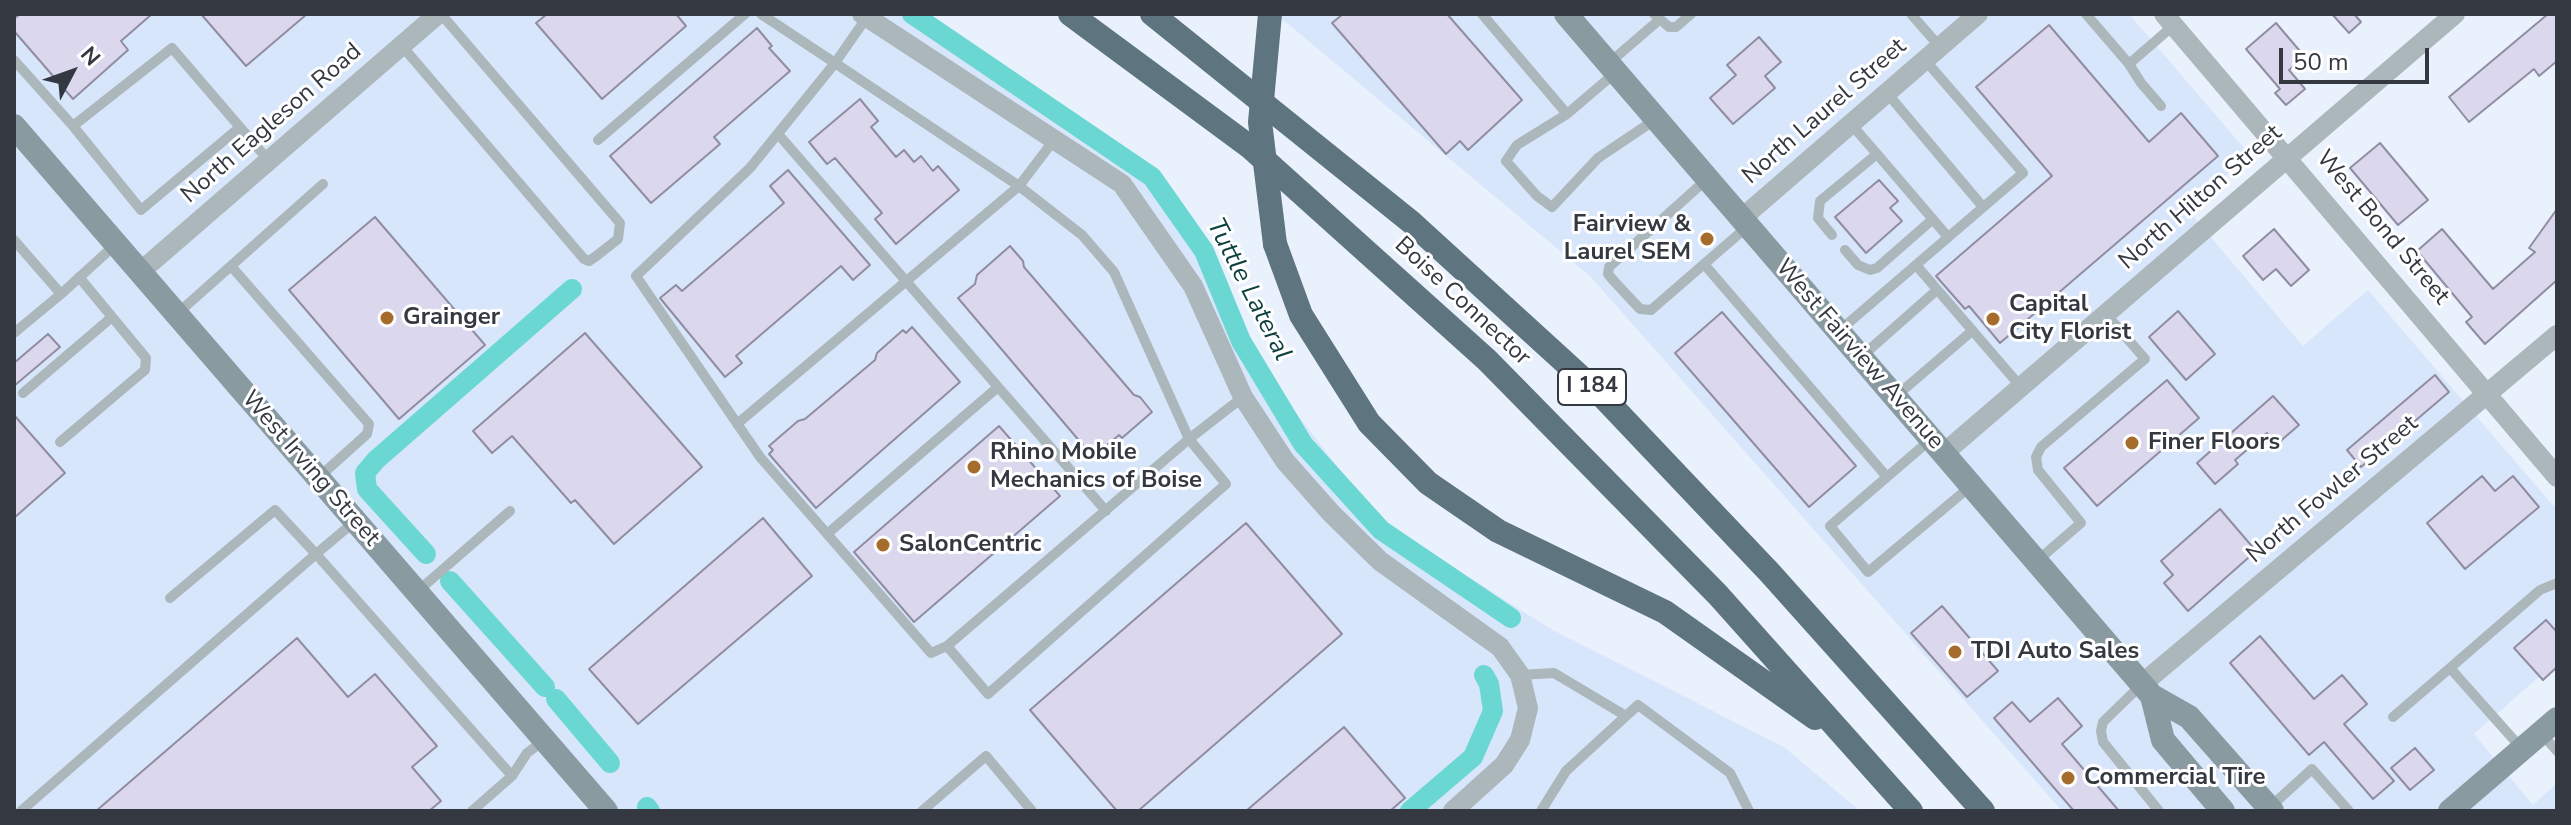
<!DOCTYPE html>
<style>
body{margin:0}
#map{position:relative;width:2571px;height:825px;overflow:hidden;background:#e9f1fd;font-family:"Nunito Sans",sans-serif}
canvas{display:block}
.frame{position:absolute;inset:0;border:16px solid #343941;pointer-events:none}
.north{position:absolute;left:32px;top:32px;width:80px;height:80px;-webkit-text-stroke:6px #fff;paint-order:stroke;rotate:49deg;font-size:22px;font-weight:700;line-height:32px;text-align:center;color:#343941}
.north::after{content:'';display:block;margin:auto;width:28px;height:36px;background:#343941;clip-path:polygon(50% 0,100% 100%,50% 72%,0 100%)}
.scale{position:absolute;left:2279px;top:48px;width:150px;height:36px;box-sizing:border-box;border:4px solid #343941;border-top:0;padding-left:10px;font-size:24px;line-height:28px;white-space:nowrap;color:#343941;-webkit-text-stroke:6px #fff;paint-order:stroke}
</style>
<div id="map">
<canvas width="2571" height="825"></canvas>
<div class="frame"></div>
<div class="north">N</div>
<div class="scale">50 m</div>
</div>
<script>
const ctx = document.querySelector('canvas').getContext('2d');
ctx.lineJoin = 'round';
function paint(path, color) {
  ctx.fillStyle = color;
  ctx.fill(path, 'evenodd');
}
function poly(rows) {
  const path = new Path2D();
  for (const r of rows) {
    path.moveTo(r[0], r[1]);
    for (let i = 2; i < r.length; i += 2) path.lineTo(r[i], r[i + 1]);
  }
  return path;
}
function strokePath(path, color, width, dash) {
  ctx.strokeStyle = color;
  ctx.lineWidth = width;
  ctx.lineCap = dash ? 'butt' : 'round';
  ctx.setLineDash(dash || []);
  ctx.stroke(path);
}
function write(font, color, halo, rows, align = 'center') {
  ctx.font = font + ' "Nunito Sans",sans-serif';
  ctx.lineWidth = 6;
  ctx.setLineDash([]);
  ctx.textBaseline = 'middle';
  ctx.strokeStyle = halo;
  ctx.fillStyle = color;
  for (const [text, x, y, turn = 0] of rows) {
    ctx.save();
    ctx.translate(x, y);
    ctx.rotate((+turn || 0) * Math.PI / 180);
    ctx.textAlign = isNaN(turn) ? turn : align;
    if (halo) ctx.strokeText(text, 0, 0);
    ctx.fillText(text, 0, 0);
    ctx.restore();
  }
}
paint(poly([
 [14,14,913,14,1152,165,1211,245,1267,375,1378,519,1549,628,1784,747,1860,811,14,811],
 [1276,14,2129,14,2250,155,2187,209,2303,346,2368,290,2557,510,2557,661,2474,734,2533,805,2557,783,2557,811,2062,811,1590,276]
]), '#d8e6fb');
strokePath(poly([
 [912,14,1152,177,1204,251,1241,341,1303,444,1381,530,1511,618],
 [426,554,367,489,365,473,376,460,572,289],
 [450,581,545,687],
 [556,699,610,763],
 [647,807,650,811],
 [1410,811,1473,757,1493,711,1489,684,1484,675]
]), '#6bd7d3', 20);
const building = poly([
 [20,14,152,14,121,41,128,50,73,99,14,31,14,19,20,14],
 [201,14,307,14,246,66,201,14],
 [547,14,676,14,686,26,602,99,536,23,547,14],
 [1343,14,1447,14,1522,100,1468,150,1460,141,1446,154,1332,23,1343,14],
 [2332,14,2354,14,2361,22,2349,33,2332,14],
 [2548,14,2557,14,2557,61,2539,76,2534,69,2469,122,2449,97,2548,14],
 [2276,23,2305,57,2289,70,2305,89,2286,105,2275,93,2280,89,2246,49,2276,23],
 [2049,25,2149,142,2181,113,2218,156,2000,343,1969,306,1965,309,1936,276,2052,176,1976,87,2049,25],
 [757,28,772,46,769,48,790,71,714,137,720,144,651,203,610,156,757,28],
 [1759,37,1781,62,1765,76,1775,88,1733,124,1710,98,1736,75,1727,65,1759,37],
 [860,99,878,121,871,127,896,157,904,150,914,162,921,156,933,171,938,166,959,190,896,244,875,219,882,213,835,158,827,164,809,142,860,99],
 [2380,143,2428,200,2398,225,2350,168,2380,143],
 [788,170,870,265,853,280,841,266,736,356,742,363,725,377,660,298,676,285,682,291,784,203,770,186,788,170],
 [1879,180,1898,201,1890,208,1902,221,1866,253,1835,217,1879,180],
 [2557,209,2557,280,2485,344,2466,322,2472,317,2417,251,2442,229,2493,289,2535,252,2529,248,2557,209],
 [375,217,485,345,399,419,289,290,375,217],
 [2274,229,2309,270,2291,286,2276,269,2263,280,2243,256,2274,229],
 [1010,246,1023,261,1024,267,1134,395,1140,397,1152,412,1122,438,1119,435,1093,457,958,298,975,284,977,275,1010,246],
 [2178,311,2215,354,2186,380,2149,337,2178,311],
 [1722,312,1856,466,1809,507,1675,353,1722,312],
 [912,327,960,382,816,508,769,454,773,450,769,446,798,421,805,419,875,360,877,353,903,330,906,333,912,327],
 [585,333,702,467,614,544,575,500,571,503,512,436,492,453,473,431,585,333],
 [48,334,60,347,14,386,14,363,48,334],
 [2435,375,2449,392,2361,467,2347,450,2435,375],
 [2167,380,2199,418,2097,506,2064,468,2167,380],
 [2273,396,2299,425,2277,444,2267,433,2235,460,2238,464,2215,484,2197,463,2273,396],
 [14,415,65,473,14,518,14,415],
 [999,426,1060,496,914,622,854,552,999,426],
 [2482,476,2495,491,2513,476,2539,507,2465,569,2427,523,2482,476],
 [2220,509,2256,551,2188,611,2164,583,2173,575,2161,561,2220,509],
 [763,518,812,576,638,724,589,669,763,518],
 [1246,523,1342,634,1138,811,1117,811,1030,710,1246,523],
 [1942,606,1998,671,1967,697,1911,633,1942,606],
 [2546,620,2557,632,2557,667,2543,680,2514,648,2546,620],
 [2260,636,2314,699,2342,675,2367,704,2344,724,2394,781,2373,799,2324,742,2309,755,2230,663,2260,636],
 [297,638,348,697,375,674,437,746,412,767,441,801,429,811,96,811,297,638],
 [2058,698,2082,726,2062,744,2119,811,2074,811,1994,718,2012,702,2030,722,2058,698],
 [1344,727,1405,798,1390,811,1246,811,1344,727],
 [2415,748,2434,770,2410,790,2391,768,2415,748]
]);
paint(building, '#dbd8ee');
strokePath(building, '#908da2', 2);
strokePath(poly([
 [761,14,835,63,1019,186,1082,235,1114,272,1189,439,1226,484,988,694,947,646,931,653,760,457,636,276,750,168,835,63,867,17],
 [1482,14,1567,114,1615,73],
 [1654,14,1669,27,1676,27,1691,14],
 [1911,14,1940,47],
 [2086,14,2129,64,2174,25],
 [402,46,584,259,589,261,595,257,618,239,620,223,441,14],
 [14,60,73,126,172,48,269,161],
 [1609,63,1659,20],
 [2129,64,2141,83,2161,106],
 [1887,93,1983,207],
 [1567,114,1517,145,1506,161,1537,196,1552,207,1598,158,1656,119],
 [1851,124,1877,154],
 [73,126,141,210,240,127],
 [778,134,1106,511],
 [598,140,745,14],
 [1707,179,1609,267,1608,274,1613,280,1640,309,1651,310,1748,226],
 [1832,235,1818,218,1820,201,1877,154,1948,237],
 [14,240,61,294,14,333],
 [1845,250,1858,265,1870,270,1877,268,1933,219],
 [1704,264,1887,477],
 [1916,265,2021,387],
 [231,266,369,424,367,434,318,478],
 [61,294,116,244],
 [178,313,323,184],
 [1839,331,2023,173,1925,60],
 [1861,357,1937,290],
 [23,393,112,317],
 [1895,397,1972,331],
 [737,424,1019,186,1054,140],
 [1930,440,1830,526,1868,572,1972,485],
 [60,442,145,370,146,358,79,277],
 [354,522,316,554,512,776,527,753,543,741],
 [827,534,998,387],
 [2037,561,2081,523,2038,470,2036,457,2041,447,2145,359,2106,314],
 [418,591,510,511],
 [947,646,1189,439,1243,397],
 [1520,675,1554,673,1626,716],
 [2140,686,2103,722,2101,731,2103,742,2159,811],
 [2393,717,2450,668],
 [2542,734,2557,751],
 [2522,749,2450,668,2540,590,2557,583],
 [2269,808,2312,769,2349,811],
 [21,811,316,554,275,510,170,598],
 [472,811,512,776],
 [922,811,986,756,1032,811],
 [1541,811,1566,771,1638,705,1730,773,1749,811]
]), '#acb7bb', 10);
strokePath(poly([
 [862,14,1122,184,1193,286,1243,397,1285,461,1331,513,1380,561,1500,647,1520,675,1528,708,1520,740,1504,765,1453,811],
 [2164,14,2557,477],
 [1742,218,1978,14],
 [140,272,438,14],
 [1944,453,2455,14],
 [2142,684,2557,335]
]), '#acb7bb', 20);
strokePath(poly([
 [1566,14,2152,696,2189,717,2272,811],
 [14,126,606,811],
 [2152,696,2163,740,2223,811],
 [2450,811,2557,719]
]), '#8a9aa1', 24);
strokePath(poly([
 [1070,14,1250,147,1487,360,1718,595,1911,811],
 [1152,14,1411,222,1604,398,1770,573,1983,811],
 [1275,244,1301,315,1369,423,1428,483,1498,531,1665,612,1815,718]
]), '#5e747e', 24);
strokePath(poly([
 [1270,14,1260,122,1275,244]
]), '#5e747e', 24);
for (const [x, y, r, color] of [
 [1707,239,8,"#a66c2c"],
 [387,318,8,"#a66c2c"],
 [1993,319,8,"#a66c2c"],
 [2132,443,8,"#a66c2c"],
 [974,467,8,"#a66c2c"],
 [883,545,8,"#a66c2c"],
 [1955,652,8,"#a66c2c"],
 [2068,778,8,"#a66c2c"]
]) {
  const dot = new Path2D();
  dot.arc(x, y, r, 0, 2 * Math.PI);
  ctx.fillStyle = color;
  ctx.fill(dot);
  strokePath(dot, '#fff', 3);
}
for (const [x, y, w] of [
 [1592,387,68]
]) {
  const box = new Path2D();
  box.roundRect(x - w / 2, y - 18, w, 36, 6);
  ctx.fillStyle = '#fff';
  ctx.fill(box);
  strokePath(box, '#343941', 2);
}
write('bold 22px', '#343941', null, [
 ["I 184",1592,387]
]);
write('24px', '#343941', '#fff', [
 ["North Laurel Street",1825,112,-41],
 ["North Eagleson Road",272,124,-41],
 ["North Hilton Street",2201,198,-41],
 ["West Bond Street",2382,228,50],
 ["Boise Connector",1462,302,43],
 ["West Fairview Avenue",1859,355,49],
 ["West Irving Street",310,469,49],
 ["North Fowler Street",2333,490,-40]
]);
write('bold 24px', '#343941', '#fff', [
 ["Fairview &",1691,225,"right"],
 ["Laurel SEM",1691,253,"right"],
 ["Capital",2009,305],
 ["City Florist",2009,333],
 ["Grainger",403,318],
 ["Finer Floors",2148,443],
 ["Rhino Mobile",990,453],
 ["Mechanics of Boise",990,481],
 ["SalonCentric",899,545],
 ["TDI Auto Sales",1971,652],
 ["Commercial Tire",2084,778]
], 'left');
write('italic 26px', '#0c3f3e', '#fff', [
 ["Tuttle Lateral",1248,290,63]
]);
</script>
